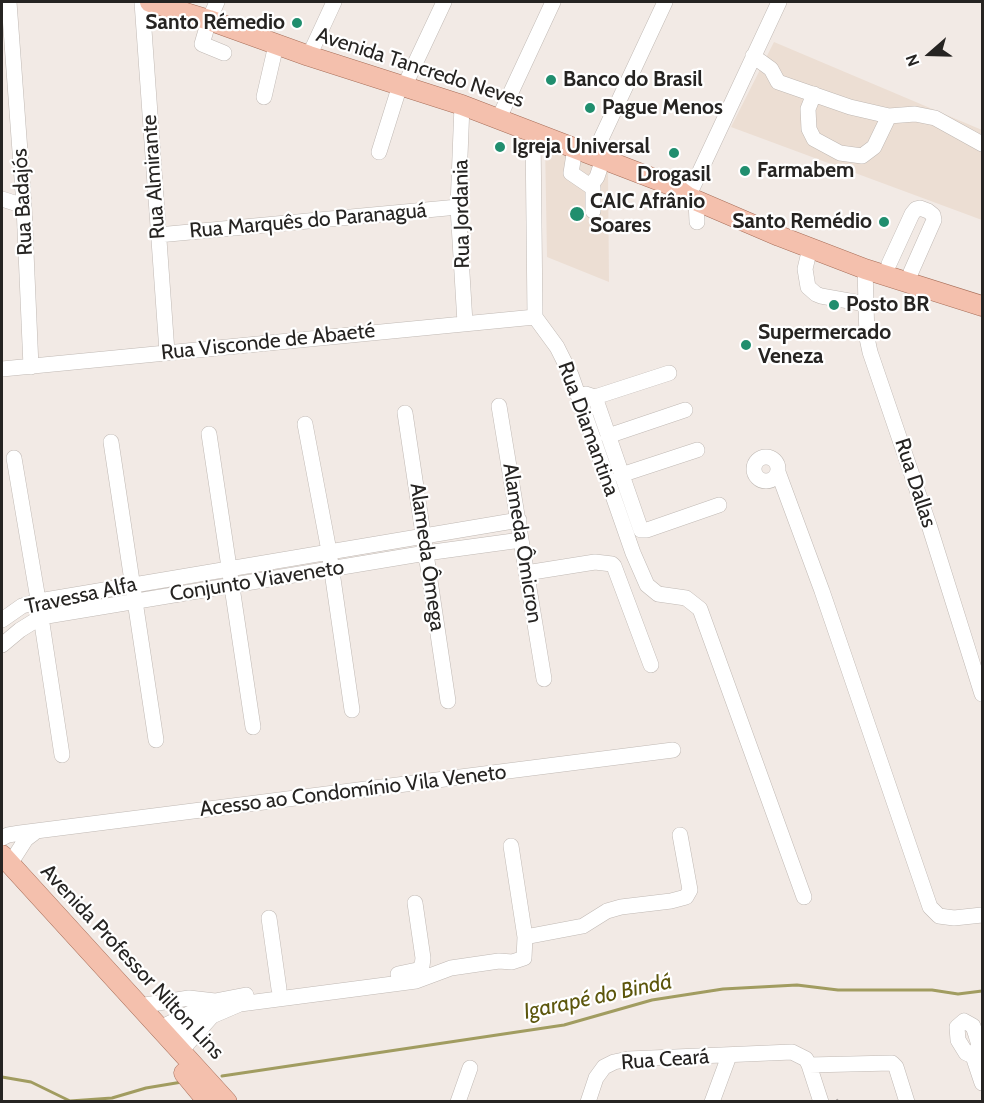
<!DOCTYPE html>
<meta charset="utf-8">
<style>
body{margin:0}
#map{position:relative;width:984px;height:1103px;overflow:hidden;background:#f2eae5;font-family:Cabin,sans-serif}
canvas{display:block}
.frame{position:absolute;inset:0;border:3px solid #262422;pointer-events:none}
.north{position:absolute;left:900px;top:24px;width:60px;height:60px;-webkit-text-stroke:4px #fff;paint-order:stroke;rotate:250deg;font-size:16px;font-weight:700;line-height:24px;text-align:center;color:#262422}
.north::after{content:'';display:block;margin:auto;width:21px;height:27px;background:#262422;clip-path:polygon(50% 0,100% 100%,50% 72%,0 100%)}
</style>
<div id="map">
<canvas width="984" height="1103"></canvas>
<div class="frame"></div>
<div class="north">N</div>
</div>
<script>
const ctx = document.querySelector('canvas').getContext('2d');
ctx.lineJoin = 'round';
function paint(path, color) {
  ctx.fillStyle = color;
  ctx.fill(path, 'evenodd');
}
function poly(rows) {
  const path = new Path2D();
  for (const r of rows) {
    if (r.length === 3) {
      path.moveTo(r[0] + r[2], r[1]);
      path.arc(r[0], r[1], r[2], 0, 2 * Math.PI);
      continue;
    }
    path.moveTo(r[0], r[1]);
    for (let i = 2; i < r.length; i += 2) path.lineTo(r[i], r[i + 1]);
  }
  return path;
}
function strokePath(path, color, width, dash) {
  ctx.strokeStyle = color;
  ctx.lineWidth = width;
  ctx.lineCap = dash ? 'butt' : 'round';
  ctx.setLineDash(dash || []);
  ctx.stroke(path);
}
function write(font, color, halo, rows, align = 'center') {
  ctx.font = font + ' Cabin,sans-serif';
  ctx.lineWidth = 4.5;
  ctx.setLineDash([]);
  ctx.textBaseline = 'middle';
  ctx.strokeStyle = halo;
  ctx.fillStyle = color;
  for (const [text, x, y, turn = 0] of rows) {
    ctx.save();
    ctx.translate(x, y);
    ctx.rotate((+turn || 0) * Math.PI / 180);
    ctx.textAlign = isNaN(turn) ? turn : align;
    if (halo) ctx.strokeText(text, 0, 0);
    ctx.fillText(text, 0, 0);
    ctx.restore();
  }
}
paint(poly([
 [774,42,982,130,982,220,731,127],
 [545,142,608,170,609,282,547,257]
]), '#ecded3');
strokePath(poly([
 [222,1076,564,1025,652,1000,723,989,797,985,838,990,932,990,958,994,982,991],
 [2,1077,31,1082,70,1101,112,1098,146,1088,182,1082]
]), '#a19c60', 3);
const minor = poly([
 [9,2,24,206,31,367],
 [142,2,167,352],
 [217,2,209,20,202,44,224,53],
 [309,56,334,2],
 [753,56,771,69,778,82,850,107,889,116,915,114,935,118,982,144],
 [404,87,444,2],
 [814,94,808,109,809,129,814,139,840,153,862,156,874,147,889,116],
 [264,97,276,45],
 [462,105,458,207,465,323],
 [499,118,553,2],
 [533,131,535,317,557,347,571,375,633,553,647,585,658,594,686,598,700,609,804,897],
 [575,148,571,173,593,188,593,211],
 [379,152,400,85],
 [593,156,665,2],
 [591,185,597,177,603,159],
 [688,197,779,2],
 [2,199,24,206],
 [696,200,697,222],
 [158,235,458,207],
 [810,248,805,269,808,287,816,294,821,296,866,304],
 [889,264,912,214,916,209,920,208,928,211,933,215,934,220,911,272],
 [865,269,867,338,870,352,929,525,982,694],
 [2,369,535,317],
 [586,394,595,397,669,373],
 [595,397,641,530,647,530,719,505],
 [499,406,544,679],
 [405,413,448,701],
 [305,424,329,551,352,710],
 [209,434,253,727],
 [608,436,685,410],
 [111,442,156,740],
 [766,469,12],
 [14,458,41,617,62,755],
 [778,472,822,591,930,907,939,916,954,918,982,915],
 [621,475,697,450],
 [526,573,595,562,612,564,614,566,651,665],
 [2,620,22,606,39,601,519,520],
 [2,645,20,630,41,617,426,553,521,540],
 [2,838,8,835,20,833,673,750],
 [511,846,525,937],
 [10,864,26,839,34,833],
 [269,918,279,989],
 [398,974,417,970,422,966,423,958,415,903],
 [139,1006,189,998,215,1001],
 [160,1028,215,1001,246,995],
 [169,1038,203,1023],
 [181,1051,212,1016,240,1004,416,981,451,968,499,961,512,962,524,958,525,937,583,926,607,911,621,907,671,901,686,897,690,890,680,835],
 [973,1056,979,1045,976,1035,973,1026,964,1021,957,1027,958,1040,966,1053,973,1056,982,1083],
 [809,1065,892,1063,896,1067,907,1102],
 [458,1102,470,1068],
 [588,1102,596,1078,604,1067,614,1062,628,1059,792,1052,806,1059,809,1065,821,1102],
 [712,1102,729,1056]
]);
const major = poly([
 [150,2,209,20,309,56,462,105,673,186,688,197,779,236,865,269,982,306],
 [2,855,227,1102],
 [184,1073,208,1102]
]);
strokePath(minor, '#c0b9b4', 16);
strokePath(major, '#a76e59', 21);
strokePath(poly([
 [837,1099,838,1102]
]), '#b2aca8', 2, [4.5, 4.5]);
strokePath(minor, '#fff', 15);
strokePath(major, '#f4c0ad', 20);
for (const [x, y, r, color] of [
 [297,23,6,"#208e6e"],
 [551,80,6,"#208e6e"],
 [590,108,6,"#208e6e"],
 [500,147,6,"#208e6e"],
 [674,153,6,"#208e6e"],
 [745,171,6,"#208e6e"],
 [577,214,8,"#208e6e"],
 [884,222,6,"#208e6e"],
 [834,305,6,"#208e6e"],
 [746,345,6,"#208e6e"]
]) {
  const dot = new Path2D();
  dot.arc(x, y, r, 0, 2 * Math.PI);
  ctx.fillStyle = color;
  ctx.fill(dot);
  strokePath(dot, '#fff', 2);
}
write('bold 21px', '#262422', '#fff', [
 ["Santo Rémedio",285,23,"right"],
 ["Banco do Brasil",563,80],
 ["Pague Menos",602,108],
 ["Igreja Universal",512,147],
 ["Farmabem",757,171],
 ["Drogasil",674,175,"center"],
 ["CAIC Afrânio",590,202],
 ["Soares",590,226],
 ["Santo Remédio",872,222,"right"],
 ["Posto BR",846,305],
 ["Supermercado",758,333],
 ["Veneza",758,357]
], 'left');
write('21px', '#262422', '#fff', [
 ["Avenida Tancredo Neves",420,68,18],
 ["Rua Almirante",154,177,-94],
 ["Rua Badajós",23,202,-93],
 ["Rua Jordania",462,214,-91],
 ["Rua Marquês do Paranaguá",308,221,-5],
 ["Rua Visconde de Abaeté",268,342,-6],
 ["Rua Diamantina",588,429,70],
 ["Rua Dallas",915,483,72],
 ["Alameda Ômicron",522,543,81],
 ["Alameda Ômega",427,557,82],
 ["Conjunto Viaveneto",257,581,-9],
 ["Travessa Alfa",81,596,-12],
 ["Acesso ao Condomínio Vila Veneto",353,791,-7],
 ["Avenida Professor Nilton Lins",132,962,47],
 ["Rua Ceará",665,1060,-4]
]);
write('italic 22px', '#5c560c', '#fff', [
 ["Igarapé do Bindá",598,997,-12]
]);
</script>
